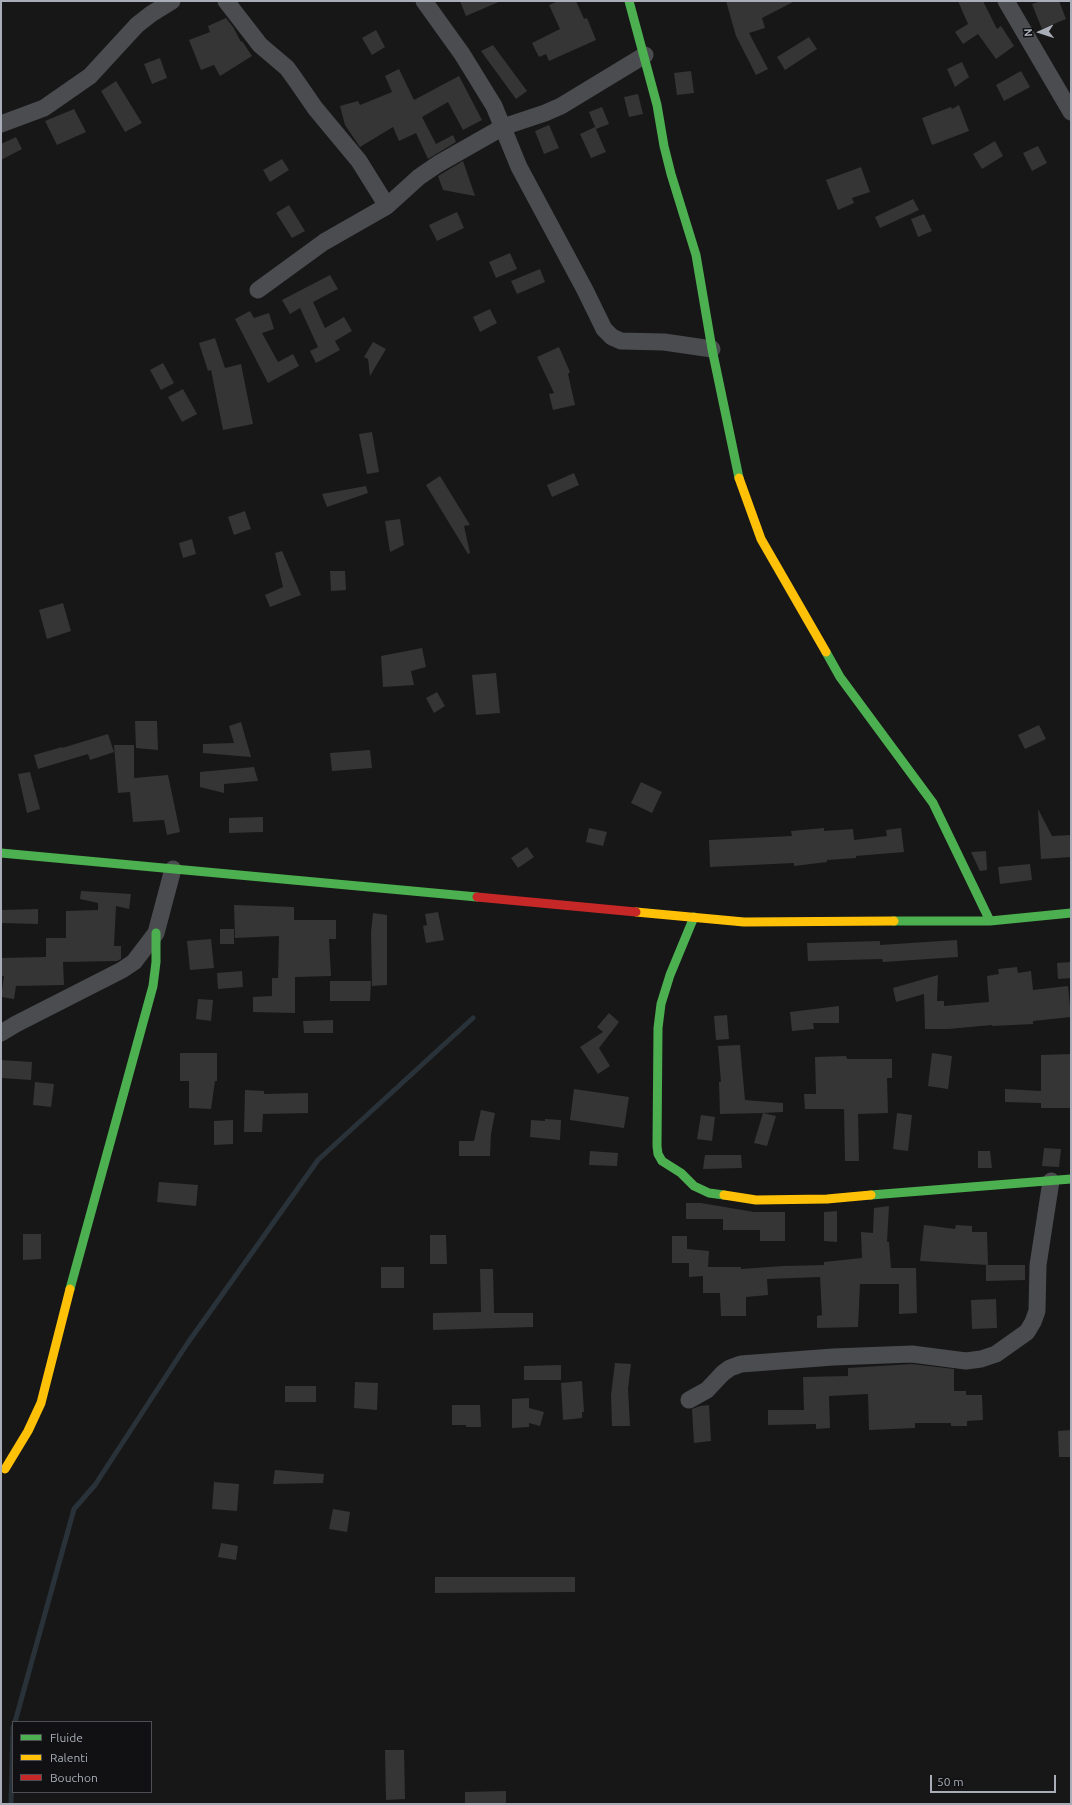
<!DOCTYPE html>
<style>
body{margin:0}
#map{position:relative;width:1072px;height:1805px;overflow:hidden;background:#171717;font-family:Ubuntu,sans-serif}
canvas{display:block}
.frame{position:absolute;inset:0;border:2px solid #a8adb8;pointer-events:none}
.legend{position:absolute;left:12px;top:1721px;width:140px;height:72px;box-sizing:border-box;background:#111113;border:1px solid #4d4f55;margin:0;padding:5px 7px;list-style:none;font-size:12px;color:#a8adb8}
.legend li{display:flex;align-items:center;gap:8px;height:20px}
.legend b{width:20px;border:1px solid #4d4f55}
.north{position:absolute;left:1020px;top:12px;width:40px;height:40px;-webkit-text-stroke:3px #111113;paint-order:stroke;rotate:267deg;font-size:11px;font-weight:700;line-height:16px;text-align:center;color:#a8adb8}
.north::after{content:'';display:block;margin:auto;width:14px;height:18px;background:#a8adb8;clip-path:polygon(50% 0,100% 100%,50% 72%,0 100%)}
.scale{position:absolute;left:930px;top:1775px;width:126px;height:18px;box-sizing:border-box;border:2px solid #a8adb8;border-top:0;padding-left:5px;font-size:12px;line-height:14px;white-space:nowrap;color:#a8adb8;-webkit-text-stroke:3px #111113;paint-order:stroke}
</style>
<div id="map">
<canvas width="1072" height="1805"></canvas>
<div class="frame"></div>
<ul class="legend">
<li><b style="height:5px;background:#4caf50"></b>Fluide</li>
<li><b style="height:5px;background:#ffc107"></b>Ralenti</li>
<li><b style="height:5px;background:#c62828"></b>Bouchon</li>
</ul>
<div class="north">N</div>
<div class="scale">50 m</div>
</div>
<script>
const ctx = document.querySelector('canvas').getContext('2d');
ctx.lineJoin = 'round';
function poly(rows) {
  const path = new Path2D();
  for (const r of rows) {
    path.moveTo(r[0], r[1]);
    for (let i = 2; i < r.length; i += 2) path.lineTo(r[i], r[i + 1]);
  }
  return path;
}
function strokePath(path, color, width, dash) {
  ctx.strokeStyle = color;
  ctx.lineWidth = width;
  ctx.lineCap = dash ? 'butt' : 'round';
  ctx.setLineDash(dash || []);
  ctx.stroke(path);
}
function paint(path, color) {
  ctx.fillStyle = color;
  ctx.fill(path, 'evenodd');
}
strokePath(poly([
 [15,1722,74,1509,95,1485,187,1344,318,1160,473,1018],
 [11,1804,13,1727]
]), '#2a3239', 5);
paint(poly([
 [460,1,501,1,466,16],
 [558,1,576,1,584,19,587,18,596,40,549,61,546,54,539,57,532,43,560,29,549,5],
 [726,1,795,1,762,18,765,28,749,33,768,69,756,75,736,36],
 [958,1,983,1,997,29,1001,26,1014,46,996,59,978,34,963,44,955,32,968,24],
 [1041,1,1059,1,1066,19,1042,29,1032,4],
 [226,18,233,27,241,42,242,41,252,56,220,76,214,65,201,70,189,40,210,32,208,26],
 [376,30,385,47,372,55,362,38],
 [809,37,817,49,785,70,777,57],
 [493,45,527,91,516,99,481,51],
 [160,58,167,78,152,84,144,64],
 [962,62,969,77,955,87,947,69],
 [399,69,414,100,459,76,482,120,463,130,448,102,422,117,436,144,453,135,456,142,428,159,416,133,399,141,393,127,360,147,345,125,340,106,358,101,360,105,392,92,385,76],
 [691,71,694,93,677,95,674,73],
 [1021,71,1030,87,1004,101,996,85],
 [116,81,142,123,125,132,101,91],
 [638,94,643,114,629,117,624,97],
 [959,105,969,131,932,145,922,118,951,107,952,109],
 [602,107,609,124,596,129,589,112],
 [74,109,86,132,57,145,45,121],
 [549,125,559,148,544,154,535,131],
 [595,127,606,152,591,158,580,134],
 [16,137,22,149,1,160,1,144],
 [995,141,1003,156,982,169,973,154],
 [1038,146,1047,163,1032,171,1023,153],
 [282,159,289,170,270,182,263,170],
 [463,161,475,196,443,190,438,176],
 [861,167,870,192,852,198,854,203,838,210,826,180],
 [913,199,919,210,880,228,875,217],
 [289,205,305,231,292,238,276,213],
 [457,212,464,228,437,241,429,225],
 [924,214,932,231,918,237,911,219],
 [510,253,517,269,496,278,489,262],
 [540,269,545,282,517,294,511,281],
 [330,275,338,289,313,302,325,328,344,317,352,331,335,341,340,350,316,363,310,351,318,347,300,308,290,314,282,300],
 [490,309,497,323,480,332,473,317],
 [250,311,254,318,269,313,274,329,262,333,278,362,293,354,299,366,268,383,235,319],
 [215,338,225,368,241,364,253,424,223,430,211,370,208,371,199,343],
 [373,342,386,349,370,376,368,359,364,357],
 [559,347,570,372,568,374,575,405,553,410,549,394,554,393,537,357],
 [163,363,174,383,161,390,150,370],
 [183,389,197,414,182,422,168,397],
 [372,432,379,472,367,474,359,434],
 [574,473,579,485,552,497,547,485],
 [440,476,470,525,464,526,470,553,468,554,426,485],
 [366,486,368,493,327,507,322,494],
 [245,511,251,529,234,535,228,517],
 [400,519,404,545,390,552,385,521],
 [192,539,196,554,183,558,179,543],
 [282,551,301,595,270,607,265,595,283,587,275,553],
 [330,571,345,571,346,590,331,591],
 [63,603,71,631,47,639,39,610],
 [422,648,426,667,411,671,414,685,383,687,381,656],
 [496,673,500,713,476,715,472,675],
 [437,692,445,706,434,713,426,698],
 [135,721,157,721,158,750,136,748],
 [241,722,251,757,203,753,203,744,234,743,229,726],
 [1039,725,1046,739,1025,749,1018,735],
 [108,734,114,752,90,760,88,754,38,769,34,755,62,747,62,748],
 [114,745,134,745,134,778,168,775,180,832,167,835,164,820,133,822,130,792,118,793],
 [370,750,372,768,332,771,330,753],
 [254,767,258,781,224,784,224,793,200,787,200,772],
 [30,772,40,809,27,813,18,774],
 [641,782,662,792,652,813,631,803],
 [1038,809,1052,836,1071,835,1071,857,1041,859],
 [263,817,263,832,229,833,229,818],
 [589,828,607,832,603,846,586,842],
 [824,828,824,831,853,829,854,840,887,836,886,830,901,828,904,852,856,856,856,858,827,860,827,862,794,866,794,863,710,867,709,840,792,836,791,831],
 [527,847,534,857,518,868,511,858],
 [986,851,987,870,980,871,971,852],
 [1030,864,1032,880,1000,884,998,867],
 [81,891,131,894,129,909,116,906,114,946,121,946,121,959,117,961,63,962,64,985,16,986,14,999,1,997,4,976,1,976,1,958,46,957,46,938,66,938,66,911,98,910,98,903,80,899],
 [234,905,294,907,294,920,336,920,336,939,329,939,331,976,295,977,295,1013,253,1012,253,997,272,996,272,978,278,978,279,936,235,938],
 [38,909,38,924,1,923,1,910],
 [438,912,444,940,426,943,423,926,427,925,425,914],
 [373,913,387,915,387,985,372,986,371,933],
 [220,929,234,929,234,944,220,944],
 [211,939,214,968,190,970,187,941],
 [957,940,958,957,883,962,882,959,808,961,807,943,880,941,880,945],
 [1071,962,1071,978,1058,979,1057,963],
 [1017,967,1018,973,1031,971,1033,990,1068,986,1071,1017,1033,1021,1033,1024,992,1026,992,1025,948,1029,925,1029,924,994,896,1002,893,988,938,975,937,1001,944,1001,944,1006,989,1002,987,976,999,974,998,969],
 [242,971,243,987,218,989,217,973],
 [330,981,371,981,370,1001,330,1001],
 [198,999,213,1000,211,1021,196,1019],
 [839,1006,839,1023,813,1023,814,1029,792,1031,790,1012],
 [609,1013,619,1022,599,1048,610,1066,598,1074,580,1047,603,1032,597,1027],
 [727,1015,729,1039,716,1040,714,1016],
 [333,1020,333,1033,304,1033,303,1021],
 [740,1045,745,1100,783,1103,783,1112,763,1113,776,1116,767,1146,754,1143,763,1113,720,1114,719,1082,721,1082,718,1046],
 [180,1053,217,1053,217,1081,215,1081,211,1109,189,1108,189,1081,180,1081],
 [932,1053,952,1056,948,1089,928,1086],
 [1071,1054,1071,1108,1041,1108,1041,1103,1005,1102,1005,1089,1041,1091,1041,1055],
 [846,1056,847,1059,892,1059,892,1078,887,1078,888,1113,858,1114,859,1161,845,1161,844,1109,805,1109,804,1094,816,1094,815,1057],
 [1,1060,32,1062,31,1080,1,1078],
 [35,1082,54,1084,51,1107,33,1105],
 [574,1089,629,1097,624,1128,570,1120],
 [245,1090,264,1091,264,1094,308,1093,308,1113,263,1114,262,1132,244,1132],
 [481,1110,495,1113,491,1134,490,1156,459,1156,459,1141,474,1141],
 [897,1113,912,1115,908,1151,893,1149],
 [701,1115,715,1117,712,1141,697,1139],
 [545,1119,561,1120,560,1140,530,1137,531,1120,545,1121],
 [233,1120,233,1144,214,1145,214,1121],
 [1044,1148,1061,1149,1059,1167,1042,1166],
 [590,1151,618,1153,617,1166,589,1165],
 [978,1151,990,1151,992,1168,978,1168],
 [705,1155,741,1155,742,1168,703,1169],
 [159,1182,198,1185,196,1206,157,1202],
 [686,1203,701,1203,754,1212,785,1212,785,1241,760,1241,760,1230,723,1230,723,1219,686,1219],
 [889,1206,887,1242,889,1242,891,1268,916,1268,917,1313,899,1314,899,1284,860,1284,858,1327,817,1328,817,1316,822,1315,820,1277,767,1279,768,1295,746,1297,746,1316,721,1316,720,1293,703,1293,703,1276,689,1277,689,1263,672,1263,672,1236,687,1236,687,1249,709,1251,708,1267,741,1267,741,1269,783,1266,824,1265,824,1262,862,1258,861,1232,873,1233,874,1208],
 [837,1211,837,1242,824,1241,824,1212],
 [924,1225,955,1229,956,1225,972,1226,972,1232,987,1232,988,1265,920,1261],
 [23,1234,41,1234,41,1259,23,1260],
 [430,1235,446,1235,447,1264,430,1264],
 [986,1265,1025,1265,1025,1280,986,1281],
 [381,1267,404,1267,404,1288,381,1288],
 [480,1269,493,1269,494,1313,533,1313,533,1327,433,1330,433,1313,481,1312],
 [996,1299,997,1328,972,1329,971,1300],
 [615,1363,631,1364,628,1389,630,1426,612,1426,611,1395],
 [912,1364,954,1369,954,1391,966,1391,966,1395,982,1395,983,1420,967,1421,967,1426,951,1426,951,1423,915,1423,915,1428,869,1430,868,1394,829,1396,830,1428,816,1429,816,1424,768,1425,768,1410,804,1410,803,1377,848,1376,848,1368],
 [561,1365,561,1380,524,1380,524,1366],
 [582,1381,584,1412,582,1412,582,1418,563,1420,561,1383],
 [355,1382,378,1383,377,1410,354,1408],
 [285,1386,316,1386,316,1402,285,1402],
 [529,1398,529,1408,544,1412,540,1426,529,1423,529,1427,512,1428,512,1399],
 [452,1405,480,1405,481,1427,466,1427,466,1425,452,1425],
 [709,1405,711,1441,694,1443,692,1409,700,1406],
 [1071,1430,1071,1457,1059,1457,1058,1431],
 [275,1470,324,1474,323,1483,273,1484],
 [214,1482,239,1484,237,1511,212,1509],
 [333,1509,350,1512,347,1532,329,1529],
 [221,1543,238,1546,236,1560,218,1557],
 [435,1577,575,1577,575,1592,435,1593],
 [385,1750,404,1750,405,1799,386,1800],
 [506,1791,506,1804,465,1804,465,1792]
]), '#353536');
strokePath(poly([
 [226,1,260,45,287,68,295,79,315,108,359,161,387,206],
 [424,1,462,54,494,106,519,167,585,290,604,329,612,337,621,341,664,342,712,349],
 [1006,1,1071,112],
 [1,124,44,108,90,76,137,25,151,14,172,1],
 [258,290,324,242,387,206,419,177,438,164,503,127,545,113,561,106,645,55],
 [1,1033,16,1024,122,970,134,962,156,933,173,869],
 [689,1400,707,1390,723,1373,730,1368,741,1364,833,1357,912,1354,966,1361,981,1359,996,1354,1027,1332,1033,1322,1037,1311,1038,1265,1051,1181]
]), '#4b4c50', 17);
strokePath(poly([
 [629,1,657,105,664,146,671,174,696,255,712,349,739,478],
 [826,652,840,677,933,803,990,921],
 [1,853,477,897],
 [694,917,670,975,661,1004,658,1028,657,1146,658,1154,662,1161,681,1173,694,1186,709,1193,724,1195],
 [894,921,990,921,1071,913],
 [871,1195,1071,1179],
 [70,1289,153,986,156,962,156,933]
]), '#4caf50', 9);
strokePath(poly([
 [739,478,761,539,826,652],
 [636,912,744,922,894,921],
 [724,1195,756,1200,827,1199,871,1195],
 [5,1469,28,1431,41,1403,70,1289]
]), '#ffc107', 9);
strokePath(poly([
 [477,897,636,912]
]), '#c62828', 9);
</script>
